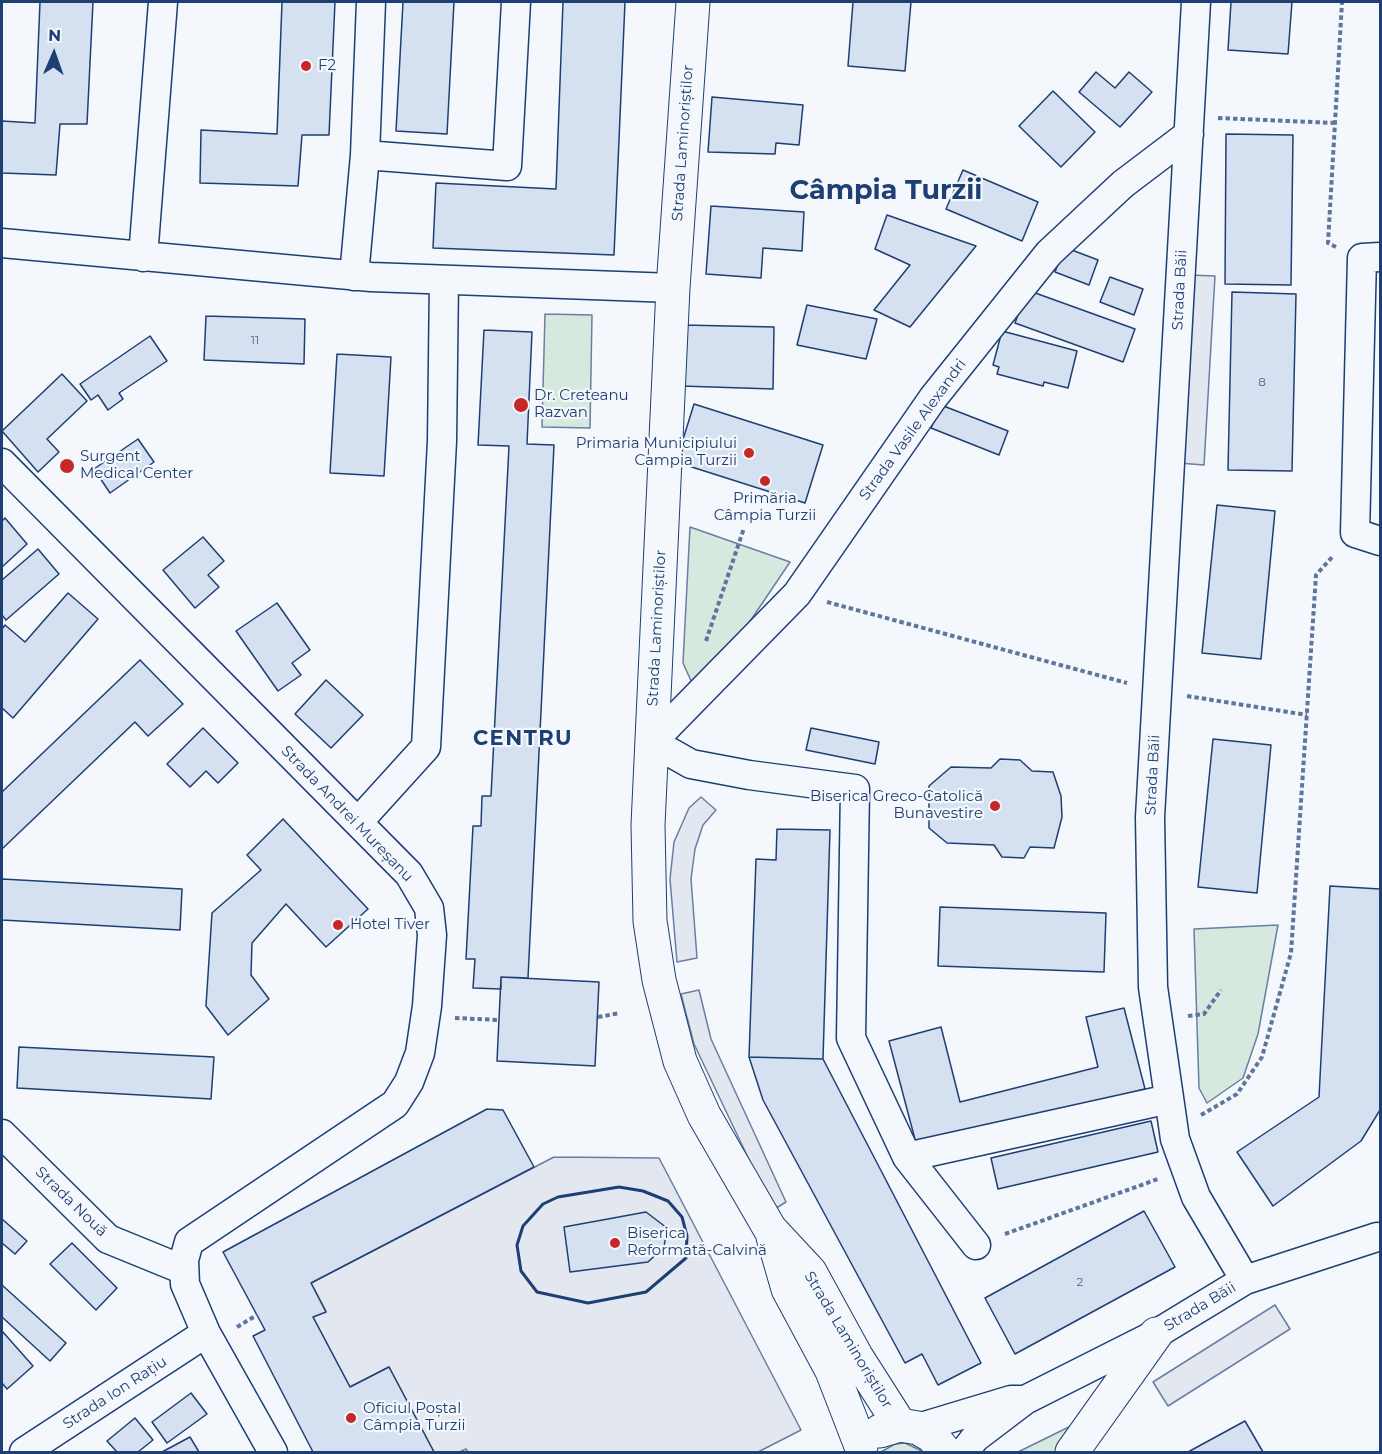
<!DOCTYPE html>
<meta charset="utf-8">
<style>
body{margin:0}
#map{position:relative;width:1382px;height:1454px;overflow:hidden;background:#f4f7fb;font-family:Montserrat,sans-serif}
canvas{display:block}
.frame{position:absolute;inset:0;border:3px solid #1d3f73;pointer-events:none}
.north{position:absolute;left:24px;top:24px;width:60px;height:60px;-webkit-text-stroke:4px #f4f7fb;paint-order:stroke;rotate:2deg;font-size:16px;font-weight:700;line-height:24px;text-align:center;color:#1d3f73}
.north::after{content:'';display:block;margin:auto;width:21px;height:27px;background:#1d3f73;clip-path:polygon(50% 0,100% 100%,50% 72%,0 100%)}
</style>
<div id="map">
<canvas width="1382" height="1454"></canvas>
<div class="frame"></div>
<div class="north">N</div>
</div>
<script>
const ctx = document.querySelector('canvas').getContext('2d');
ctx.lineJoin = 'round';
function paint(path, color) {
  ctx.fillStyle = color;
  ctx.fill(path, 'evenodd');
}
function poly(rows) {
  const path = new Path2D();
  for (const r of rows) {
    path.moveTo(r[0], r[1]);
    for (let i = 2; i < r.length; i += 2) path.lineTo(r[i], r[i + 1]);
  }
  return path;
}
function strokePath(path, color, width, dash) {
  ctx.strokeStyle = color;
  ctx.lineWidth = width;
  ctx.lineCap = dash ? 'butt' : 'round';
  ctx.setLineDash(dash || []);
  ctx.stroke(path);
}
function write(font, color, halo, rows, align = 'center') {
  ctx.font = font + ' Montserrat,sans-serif';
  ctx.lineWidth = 4.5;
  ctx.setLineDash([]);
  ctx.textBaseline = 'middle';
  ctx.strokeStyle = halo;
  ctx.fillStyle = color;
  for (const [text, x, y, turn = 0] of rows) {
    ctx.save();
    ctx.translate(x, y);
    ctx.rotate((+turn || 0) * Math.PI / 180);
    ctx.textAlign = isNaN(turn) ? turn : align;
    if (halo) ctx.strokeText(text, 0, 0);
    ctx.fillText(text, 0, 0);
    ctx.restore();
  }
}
const green = poly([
 [545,314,592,315,590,428,542,427,545,314],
 [690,527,790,562,724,660,692,683,683,663,690,527],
 [1278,925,1258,1034,1243,1078,1207,1103,1199,1088,1194,929,1278,925],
 [1083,1420,1060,1452,1018,1452,1083,1420],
 [905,1443,924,1452,881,1452,895,1444,905,1443]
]);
paint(green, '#d7e8df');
strokePath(green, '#687fa3', 1.5);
const parking = poly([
 [1189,275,1215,276,1204,465,1179,463,1189,275],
 [701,797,716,810,703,825,695,849,691,879,697,958,677,962,670,879,674,842,689,808,701,797],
 [699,990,711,1039,786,1202,773,1210,694,1044,681,994,699,990],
 [554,1157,659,1158,801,1430,758,1452,468,1452,466,1449,459,1452,434,1452,389,1367,350,1387,313,1317,326,1311,311,1283,554,1157],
 [1275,1305,1290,1329,1168,1406,1153,1382,1275,1305]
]);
paint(parking, '#e3e8f0');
strokePath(parking, '#687fa3', 1.5);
const building = poly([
 [40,2,93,2,87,124,60,124,56,175,2,173,2,121,35,123,40,2],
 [282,2,335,2,329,135,302,135,298,186,200,183,201,130,277,134,282,2],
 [403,2,454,2,447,134,396,131,403,2],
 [563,2,625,2,614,255,433,248,436,183,556,189,563,2],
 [853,2,911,2,905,71,848,66,853,2],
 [1231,2,1292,2,1288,54,1228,50,1231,2],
 [1096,72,1115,88,1129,72,1152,92,1120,127,1079,92,1096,72],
 [1053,91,1095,132,1061,167,1019,126,1053,91],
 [712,97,803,105,799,145,776,143,775,154,708,152,712,97],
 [1226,134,1293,135,1291,285,1225,284,1226,134],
 [963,170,1038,202,1022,241,946,209,963,170],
 [711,206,804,212,802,251,763,248,761,278,706,274,711,206],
 [887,215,976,246,910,327,874,310,910,265,875,249,887,215],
 [1064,247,1098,260,1089,285,1055,272,1064,247],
 [1110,277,1143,289,1134,315,1100,302,1110,277],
 [1027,290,1135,329,1123,362,1015,323,1027,290],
 [1232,292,1296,294,1292,471,1228,470,1232,292],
 [807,305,877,319,866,359,797,345,807,305],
 [206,316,305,319,304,364,204,360,206,316],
 [683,325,774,327,773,389,681,386,683,325],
 [484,330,532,332,527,444,554,445,528,978,501,977,501,989,473,988,475,959,466,959,473,826,481,826,482,796,491,796,509,446,478,445,484,330],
 [1002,331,1077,351,1068,388,1044,382,1043,386,997,374,999,367,993,365,1002,331],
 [150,336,167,361,119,393,123,399,108,410,98,395,91,400,80,384,150,336],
 [337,354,391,357,384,476,330,473,337,354],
 [62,374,87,401,47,439,59,452,38,472,2,431,62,374],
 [694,404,823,445,805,503,676,462,694,404],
 [941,405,1008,431,999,455,931,428,941,405],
 [138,439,154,462,110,493,94,469,138,439],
 [1217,505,1275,511,1261,659,1202,653,1217,505],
 [5,518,27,544,2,567,2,521,5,518],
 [203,537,224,561,208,575,219,587,195,608,163,570,203,537],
 [38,549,59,574,6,620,2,615,2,580,38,549],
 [68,593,98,619,13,718,2,708,2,629,5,625,25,642,68,593],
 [277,603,310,650,292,663,301,675,278,691,236,631,277,603],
 [140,660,183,704,148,736,135,722,2,849,2,792,140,660],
 [326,680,363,715,331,748,295,714,326,680],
 [203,728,238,763,218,783,206,771,190,787,167,764,203,728],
 [811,728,879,742,875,764,806,750,811,728],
 [1213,739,1271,745,1257,893,1198,887,1213,739],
 [1000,759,1020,760,1032,771,1053,772,1061,796,1062,817,1054,848,1030,847,1024,858,1002,857,994,845,947,843,929,828,929,786,951,767,991,768,1000,759],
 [283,819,368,909,326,947,286,904,252,943,251,975,269,999,228,1035,206,1006,212,913,261,870,247,855,283,819],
 [777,829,830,830,823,1059,749,1057,756,859,776,860,777,829],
 [2,879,182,889,180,930,2,920,2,879],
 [1330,886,1380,889,1380,1110,1361,1141,1273,1206,1237,1152,1319,1097,1330,886],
 [940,907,1106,913,1104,972,938,966,940,907],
 [501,977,599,982,595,1066,497,1061,501,977],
 [1124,1008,1145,1089,917,1147,889,1041,941,1027,960,1102,1098,1067,1086,1017,1124,1008],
 [19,1047,214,1057,211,1099,17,1088,19,1047],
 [749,1057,823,1059,981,1363,938,1385,922,1354,905,1363,763,1100,749,1057],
 [487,1109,503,1110,534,1167,311,1283,326,1312,313,1317,350,1387,389,1367,434,1452,313,1452,253,1336,265,1330,223,1252,487,1109],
 [1151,1121,1158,1152,998,1189,991,1158,1151,1121],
 [1144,1211,1175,1267,1015,1354,985,1298,1144,1211],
 [646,1212,667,1228,664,1247,648,1262,570,1272,564,1227,646,1212],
 [2,1219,27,1241,15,1254,2,1243,2,1219],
 [72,1243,117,1288,96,1310,50,1264,72,1243],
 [2,1285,66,1343,50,1361,2,1317,2,1285],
 [2,1331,33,1366,7,1389,2,1383,2,1331],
 [191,1393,207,1414,167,1443,152,1422,191,1393],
 [135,1418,153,1440,138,1452,117,1452,107,1441,135,1418],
 [1245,1421,1263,1452,1188,1452,1245,1421],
 [190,1437,199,1452,162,1452,190,1437]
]);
paint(building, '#d5e0f0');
strokePath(building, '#1d3f73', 1.5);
const minor = poly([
 [1196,2,1150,817,1153,987,1175,1139,1196,1197,1245,1280],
 [365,155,371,2],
 [2,243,371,277,673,288],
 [143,257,163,2],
 [1380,257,1362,258,1355,533,1380,541],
 [354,276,365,155,507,166,516,2],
 [2,463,409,874,429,908,432,935,427,1006,420,1053,409,1082,395,1104,189,1242,184,1260,185,1284,206,1333,273,1452],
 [358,822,426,747,442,441,444,280],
 [1169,1099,907,1157,851,1038,855,789,749,775,691,764,652,742,797,594,933,398,1049,253,1123,184,1189,134],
 [2,1134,108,1239,184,1270],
 [907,1157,976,1245],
 [918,1428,1011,1400,1020,1400],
 [24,1452,206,1333],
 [964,1452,975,1438,1025,1400,1156,1334,1245,1280,1377,1237]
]);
const primary = poly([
 [693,2,673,288,648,825,650,921,659,980,680,1061,704,1115,770,1229,810,1272,856,1356,900,1425],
 [773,1237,788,1289,832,1371,861,1446],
 [880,1431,900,1425,918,1428,932,1436,945,1452],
 [1072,1452,1156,1334]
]);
strokePath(minor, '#1d3f73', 31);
strokePath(primary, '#1d3f73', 35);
strokePath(poly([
 [1218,118,1335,123],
 [1336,247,1328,243,1342,2],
 [827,602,1127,683],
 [706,641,744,528],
 [1187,696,1307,715],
 [1188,1016,1204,1014,1221,990],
 [598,1017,620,1013],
 [455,1018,499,1020],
 [1201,1115,1237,1094,1262,1057,1291,953,1316,575,1334,555],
 [1005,1234,1158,1179],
 [237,1327,257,1315]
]), '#5e769c', 4, [4.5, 3]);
strokePath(minor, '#f4f7fb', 28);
strokePath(primary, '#f4f7fb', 33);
strokePath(poly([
 [619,1187,643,1191,668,1201,682,1217,687,1236,686,1258,646,1292,588,1303,537,1292,521,1271,517,1245,523,1226,543,1204,558,1197,619,1187]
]), '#1d3f73', 3);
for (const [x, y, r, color] of [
 [306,66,6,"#c62828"],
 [521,405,8,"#c62828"],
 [749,453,6,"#c62828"],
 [67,466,8,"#c62828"],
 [765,481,6,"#c62828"],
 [995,806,6,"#c62828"],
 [338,925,6,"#c62828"],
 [615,1243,6,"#c62828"],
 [351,1418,6,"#c62828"]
]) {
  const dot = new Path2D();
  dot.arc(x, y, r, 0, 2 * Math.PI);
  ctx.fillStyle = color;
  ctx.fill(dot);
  strokePath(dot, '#f4f7fb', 2);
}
write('12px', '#4b6792', null, [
 ["11",255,340],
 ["8",1262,382],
 ["2",1080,1282]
]);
write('15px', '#1d3f73', '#f4f7fb', [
 ["F2",318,66],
 ["Dr. Creteanu",534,396],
 ["Razvan",534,413],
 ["Primaria Municipiului",737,444,"right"],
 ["Campia Turzii",737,461,"right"],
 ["Surgent",80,457],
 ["Medical Center",80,474],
 ["Primăria",765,499,"center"],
 ["Câmpia Turzii",765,516,"center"],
 ["Biserica Greco-Catolică",983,797,"right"],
 ["Bunavestire",983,814,"right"],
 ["Hotel Tiver",350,925],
 ["Biserica",627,1234],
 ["Reformată-Calvină",627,1251],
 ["Oficiul Poștal",363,1409],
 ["Câmpia Turzii",363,1426]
], 'left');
write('15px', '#1d3f73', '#f4f7fb', [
 ["Strada Laminoriștilor",683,143,-86],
 ["Strada Băii",1180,290,-87],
 ["Strada Vasile Alexandri",913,430,-54],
 ["Strada Laminoriștilor",657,628,-87],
 ["Strada Băii",1153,775,-87],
 ["Strada Andrei Mureșanu",347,814,46],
 ["Strada Nouă",71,1202,44],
 ["Strada Băii",1200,1307,-31],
 ["Strada Laminoriștilor",848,1340,59],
 ["Strada Ion Rațiu",115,1393,-33]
]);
ctx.letterSpacing = '1.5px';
write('bold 21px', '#1d3f73', '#f4f7fb', [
 ["CENTRU",523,739]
]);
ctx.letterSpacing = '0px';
write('bold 27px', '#1d3f73', '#f4f7fb', [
 ["Câmpia Turzii",886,191]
]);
</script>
